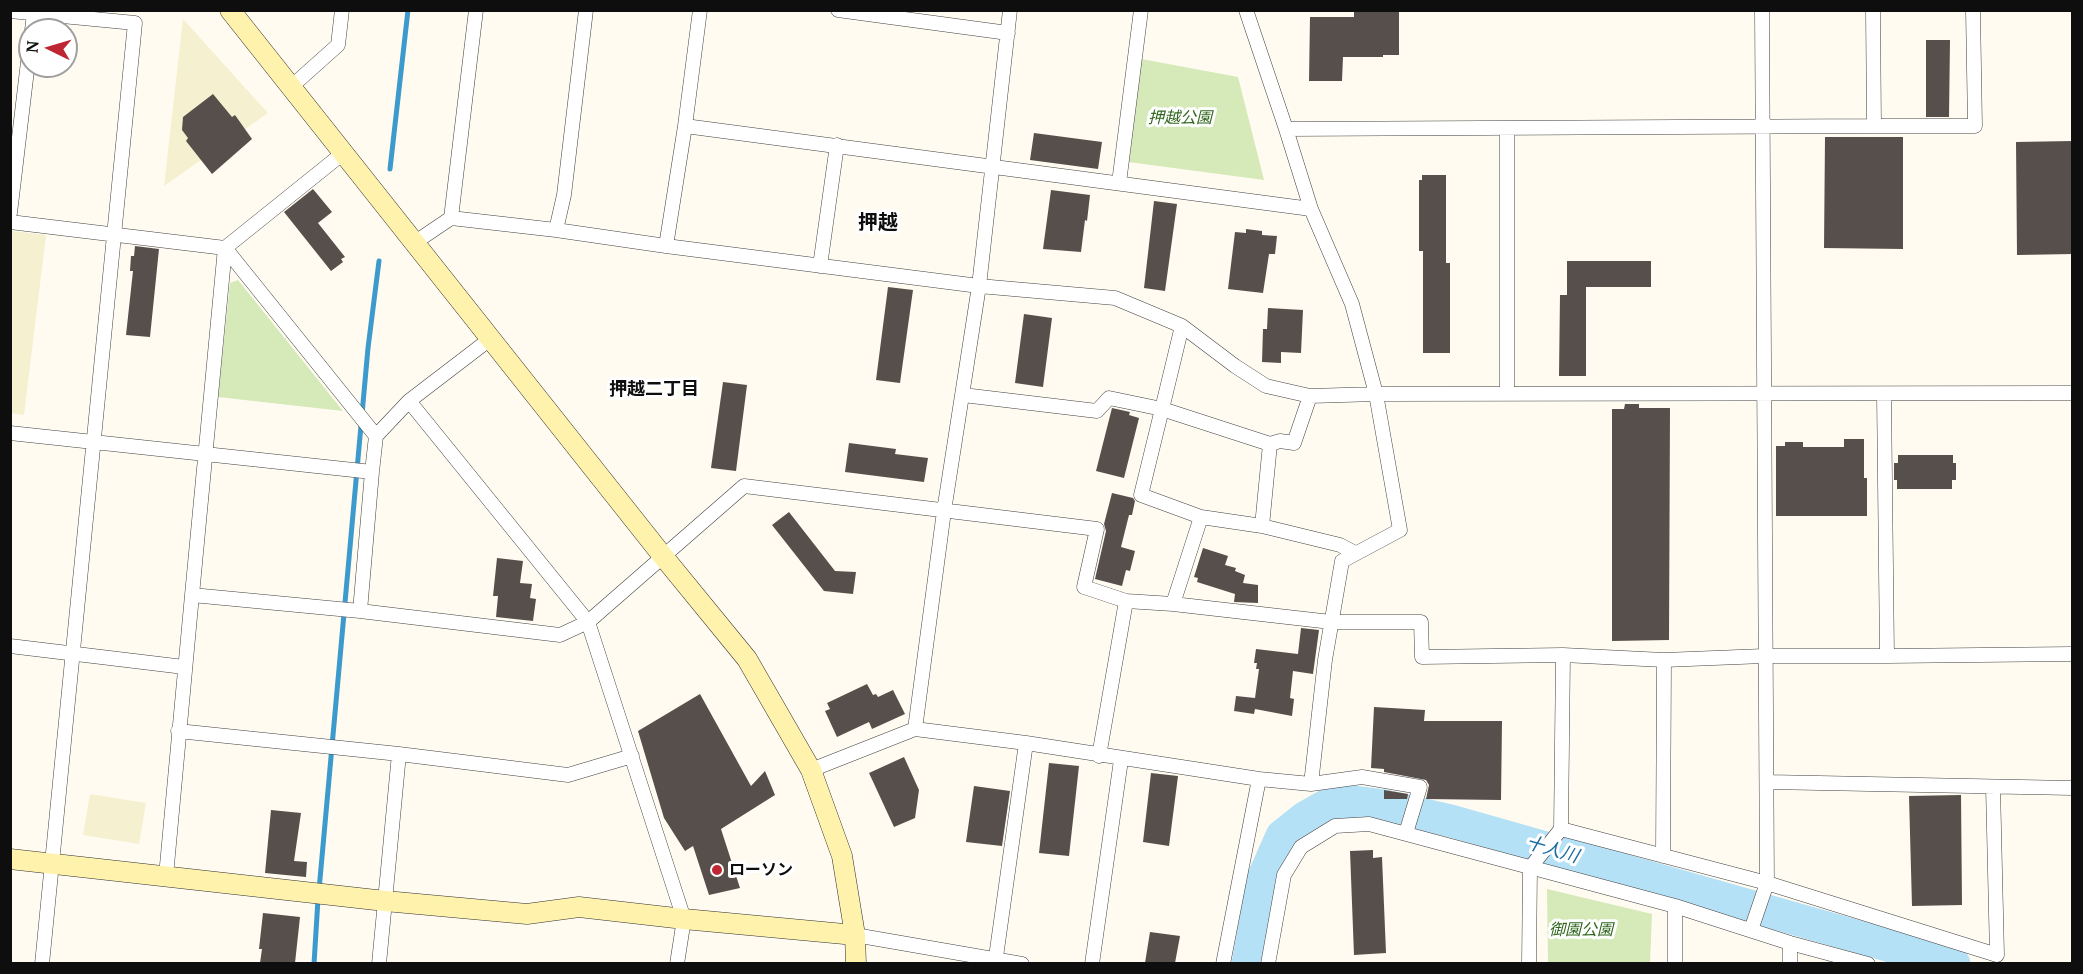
<!DOCTYPE html>
<meta charset="utf-8">
<style>
body{margin:0}
#map{position:relative;width:2083px;height:974px;overflow:hidden;background:#fffbf0;font-family:"PT Serif",serif}
canvas{display:block}
.frame{position:absolute;inset:0;border:12px solid #0e0e0e;pointer-events:none}
.north{position:absolute;left:18px;top:18px;width:60px;height:60px;box-sizing:border-box;background:#fff;border:2px solid #9f9f9f;border-radius:50%;rotate:275deg;font-size:16px;font-weight:700;line-height:24px;text-align:center;color:#0e0e0e}
.north::after{content:'';display:block;margin:auto;width:21px;height:27px;background:#bf2634;clip-path:polygon(50% 0,100% 100%,50% 72%,0 100%)}
</style>
<div id="map">
<canvas width="2083" height="974"></canvas>
<div class="frame"></div>
<div class="north">N</div>
</div>
<script>
const ctx = document.querySelector('canvas').getContext('2d');
ctx.lineJoin = 'round';
function paint(path, color) {
  ctx.fillStyle = color;
  ctx.fill(path, 'evenodd');
}
function poly(rows) {
  const path = new Path2D();
  for (const r of rows) {
    path.moveTo(r[0], r[1]);
    for (let i = 2; i < r.length; i += 2) path.lineTo(r[i], r[i + 1]);
  }
  return path;
}
function strokePath(path, color, width, dash) {
  ctx.strokeStyle = color;
  ctx.lineWidth = width;
  ctx.lineCap = dash ? 'butt' : 'round';
  ctx.setLineDash(dash || []);
  ctx.stroke(path);
}
function write(font, color, halo, rows, align = 'center') {
  ctx.font = font + ' "PT Serif","Noto Sans JP",serif';
  ctx.lineWidth = 6;
  ctx.setLineDash([]);
  ctx.textBaseline = 'middle';
  ctx.strokeStyle = halo;
  ctx.fillStyle = color;
  for (const [text, x, y, turn = 0] of rows) {
    ctx.save();
    ctx.translate(x, y);
    ctx.rotate((+turn || 0) * Math.PI / 180);
    ctx.textAlign = isNaN(turn) ? turn : align;
    if (halo) ctx.strokeText(text, 0, 0);
    ctx.fillText(text, 0, 0);
    ctx.restore();
  }
}
paint(poly([
 [183,19,268,113,164,186],
 [11,231,46,235,24,415,11,413],
 [90,794,146,803,139,844,83,835]
]), '#f5f0d0');
paint(poly([
 [1136,58,1238,77,1264,180,1121,161],
 [238,280,343,411,218,397,230,283],
 [1547,889,1652,914,1650,963,1548,963]
]), '#d5e9b9');
strokePath(poly([
 [390,169,408,10],
 [319,890,368,348,379,261],
 [314,964,318,899]
]), '#3c9acd', 5);
strokePath(poly([
 [1248,964,1263,879,1282,836,1306,817,1329,804,1354,802,1385,806,1451,821,1954,964]
]), '#b5e1f6', 33);
paint(poly([
 [1354,10,1399,10,1399,55,1383,55,1383,57,1343,57,1342,81,1309,81,1310,17,1354,17],
 [1926,40,1950,40,1949,117,1926,117],
 [213,94,232,117,235,115,252,139,212,174,186,141,188,138,182,130,183,117],
 [1034,133,1102,142,1098,169,1030,160],
 [1825,137,1903,137,1903,249,1824,248],
 [2073,141,2073,254,2017,255,2016,142],
 [1422,175,1446,175,1446,263,1450,263,1450,353,1423,353,1423,251,1419,251,1419,180,1422,180],
 [313,189,332,212,318,223,345,257,341,259,343,262,331,271,284,212],
 [1051,190,1090,195,1087,221,1085,220,1081,252,1043,249],
 [1154,201,1177,204,1165,291,1144,288],
 [1246,229,1262,231,1262,235,1277,236,1275,254,1269,254,1263,293,1228,289,1235,232,1246,233],
 [135,246,159,249,150,337,126,335,133,271,130,271,131,256,134,256],
 [1567,261,1651,261,1651,287,1586,287,1586,376,1559,376,1560,295,1567,295],
 [888,287,913,290,900,383,876,380],
 [1268,308,1303,310,1301,353,1281,352,1281,363,1262,362,1263,329,1267,329],
 [1024,314,1052,318,1043,387,1015,383],
 [723,382,747,385,736,471,711,468],
 [1625,404,1639,404,1639,408,1670,408,1669,640,1612,641,1612,409,1624,409],
 [1112,408,1130,412,1129,415,1139,418,1124,478,1096,471],
 [1844,439,1864,439,1864,478,1867,478,1867,516,1776,516,1776,446,1785,446,1785,442,1803,442,1803,447,1844,447],
 [849,443,896,449,895,454,928,458,924,482,845,472],
 [1898,455,1953,455,1953,463,1956,463,1956,480,1952,480,1952,489,1897,489,1897,480,1894,480,1894,463,1898,463],
 [1112,493,1133,498,1135,501,1132,515,1129,515,1121,547,1135,551,1130,571,1126,570,1122,586,1095,579,1106,531,1104,524],
 [789,512,835,571,856,572,853,594,824,591,772,525],
 [1203,548,1228,556,1225,565,1236,568,1235,571,1245,575,1243,583,1258,585,1258,603,1234,602,1235,594,1197,582,1198,578,1194,577],
 [497,558,523,561,520,583,532,584,530,598,536,599,533,621,496,617,498,596,493,596],
 [1301,628,1319,630,1313,674,1293,671,1290,698,1294,699,1292,716,1255,709,1254,714,1234,711,1236,696,1255,698,1259,669,1256,669,1257,663,1254,663,1256,649,1298,654],
 [867,684,873,695,876,694,878,697,893,690,905,714,872,729,869,722,837,737,825,711,830,709,827,703],
 [700,694,751,786,765,771,775,795,721,829,740,888,709,895,693,846,685,851,664,818,638,731],
 [1374,707,1425,710,1424,721,1502,721,1501,800,1426,799,1429,785,1426,780,1384,772,1384,769,1371,768],
 [904,757,919,790,915,818,894,827,869,773],
 [1049,763,1079,766,1069,856,1039,853],
 [1151,773,1178,776,1169,846,1143,842],
 [974,786,1010,791,1002,846,966,842],
 [1384,790,1408,794,1407,799,1384,799],
 [1961,795,1962,905,1912,906,1909,796],
 [271,810,301,813,294,861,307,862,306,877,265,873],
 [1373,850,1373,858,1382,857,1386,953,1354,955,1350,851],
 [263,913,300,917,295,963,260,963,262,949,259,949],
 [1150,932,1180,936,1175,963,1145,963]
]), '#574f4b');
const street = poly([
 [838,10,1008,33],
 [1246,10,1286,129,1311,209,1352,304,1376,394,1400,530,1342,561,1325,660,1311,784],
 [10,11,135,23,42,964],
 [32,30,34,14],
 [291,87,338,45,342,10],
 [685,126,700,10],
 [1874,126,1975,126,1973,10],
 [1286,129,1874,126,1873,10],
 [1119,183,1141,10],
 [10,213,30,45],
 [451,218,476,10],
 [10,222,225,248,342,154],
 [556,230,564,195,586,10],
 [414,243,451,218,556,230,666,246,979,286,1115,298,1182,326,1235,366,1266,386,1310,396,1376,394,2072,393],
 [666,246,685,126,1311,209],
 [225,248,376,436,409,401],
 [820,266,837,145],
 [490,339,409,401,588,622,744,486,1097,529,1084,587,1126,601,1173,604,1201,517,1141,495,1162,409,1270,444,1280,441,1294,443,1310,396],
 [1507,394,1507,129],
 [1884,394,1887,656,2072,654],
 [963,395,1097,411,1109,398,1162,409,1182,326],
 [10,433,372,472,360,611,192,595,166,876],
 [372,472,376,436],
 [1201,517,1262,526,1340,545,1355,553],
 [1262,526,1270,444],
 [192,595,225,248],
 [1173,604,1331,622,1421,622,1422,657,1563,655,1664,660,1764,656,1887,656],
 [360,611,560,635,588,622,684,919,677,964],
 [10,646,184,667],
 [1563,655,1561,829,1767,883,1997,955,1993,787],
 [915,729,1026,743,1259,779],
 [178,731,399,754,568,775,632,756],
 [1099,756,1126,601],
 [811,770,915,729,944,511,979,286,1010,10],
 [1768,782,2072,788],
 [1663,856,1664,660],
 [1675,906,1675,964],
 [1751,930,1767,883,1762,10],
 [855,935,1022,964],
 [1790,943,1790,964],
 [379,964,399,754],
 [995,964,1026,743],
 [1092,964,1121,760],
 [1223,964,1259,779,1311,784,1362,777,1420,787,1406,833],
 [1268,964,1284,875,1301,847,1335,826,1369,824,1675,906,1790,943,1868,964],
 [1529,964,1530,868,1561,829]
]);
const secondary = poly([
 [230,10,662,555,747,659,811,770,842,856,855,935,856,964],
 [10,859,385,901,527,914,579,907,684,919,855,935]
]);
strokePath(street, '#414141', 15);
strokePath(secondary, '#303030', 21);
strokePath(street, '#fff', 14);
strokePath(secondary, '#fef2ac', 20);
for (const [x, y, r, color] of [
 [717,870,6,"#bf2634"]
]) {
  const dot = new Path2D();
  dot.arc(x, y, r, 0, 2 * Math.PI);
  ctx.fillStyle = color;
  ctx.fill(dot);
  strokePath(dot, '#fff', 2);
}
write('italic 16px', '#31671e', '#fff', [
 ["押越公園",1180,118],
 ["御園公園",1581,930]
]);
write('bold 16px', '#0e0e0e', '#fff', [
 ["ローソン",729,870]
], 'left');
write('bold 18px', '#0e0e0e', '#fff', [
 ["押越二丁目",654,390]
]);
write('italic 18px', '#176ba1', '#fff', [
 ["十人川",1552,850,16]
]);
write('bold 20px', '#0e0e0e', '#fff', [
 ["押越",878,223]
]);
</script>
